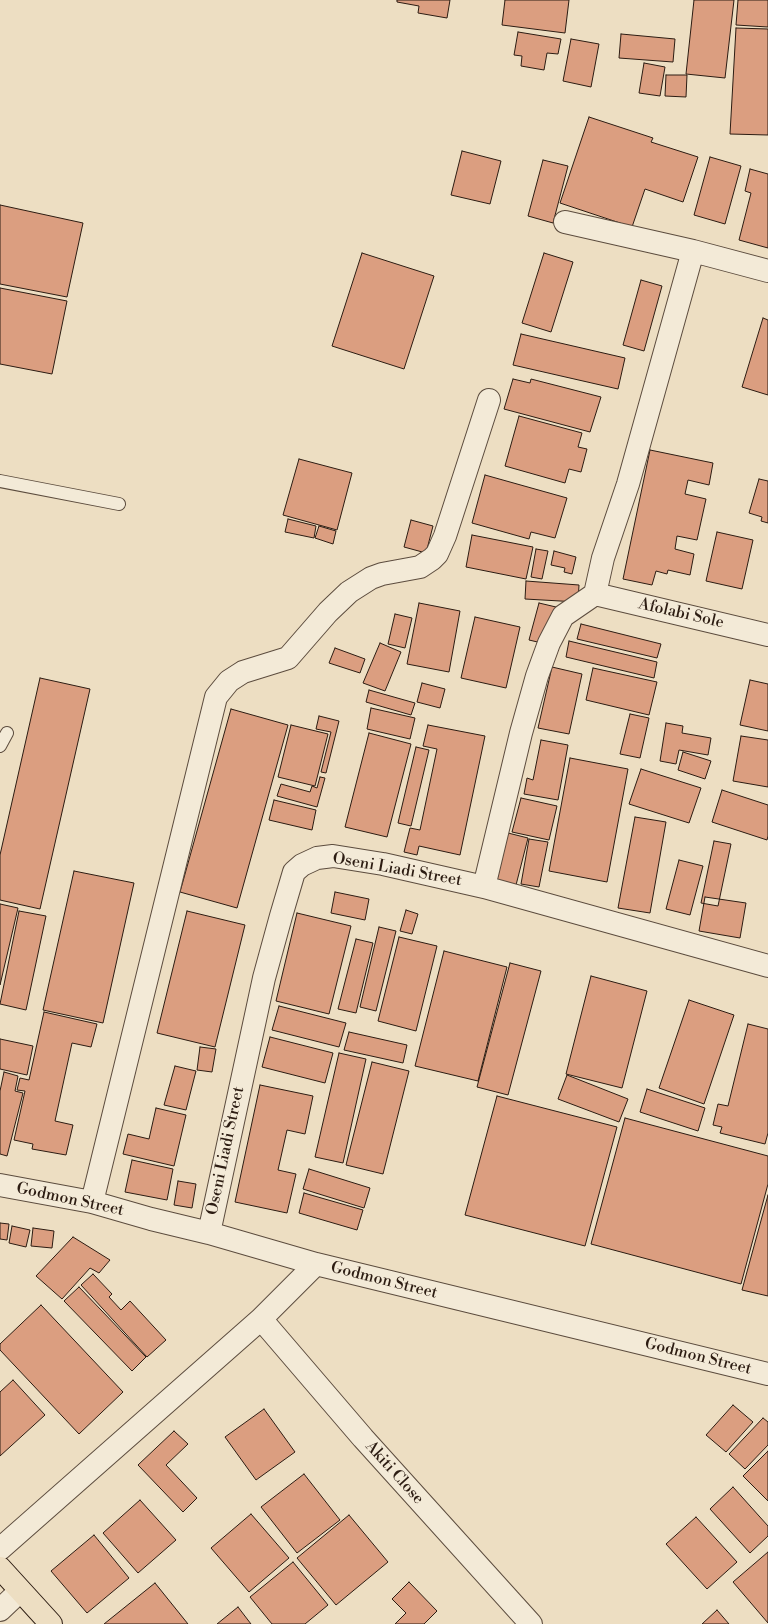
<!DOCTYPE html>
<style>
body{margin:0}
canvas{display:block;background:#eddec2}
</style>
<canvas width="768" height="1624"></canvas>
<script>
const ctx = document.querySelector('canvas').getContext('2d');
ctx.lineJoin = 'round';
function paint(path, color) {
  ctx.fillStyle = color;
  ctx.fill(path, 'evenodd');
}
function poly(rows) {
  const path = new Path2D();
  for (const r of rows) {
    path.moveTo(r[0], r[1]);
    for (let i = 2; i < r.length; i += 2) path.lineTo(r[i], r[i + 1]);
  }
  return path;
}
function strokePath(path, color, width, dash) {
  ctx.strokeStyle = color;
  ctx.lineWidth = width;
  ctx.lineCap = dash ? 'butt' : 'round';
  ctx.setLineDash(dash || []);
  ctx.stroke(path);
}
function write(font, color, halo, rows, align = 'center') {
  ctx.font = font + ' "Libre Bodoni",serif';
  ctx.lineWidth = 3.5;
  ctx.setLineDash([]);
  ctx.textBaseline = 'middle';
  ctx.strokeStyle = halo;
  ctx.fillStyle = color;
  for (const [text, x, y, turn = 0] of rows) {
    ctx.save();
    ctx.translate(x, y);
    ctx.rotate((+turn || 0) * Math.PI / 180);
    ctx.textAlign = isNaN(turn) ? turn : align;
    if (halo) ctx.strokeText(text, 0, 0);
    ctx.fillText(text, 0, 0);
    ctx.restore();
  }
}
const building = poly([
 [397,0,450,0,447,18,418,13,419,6,397,2,397,0],
 [505,0,569,0,565,33,502,25,505,0],
 [694,0,734,0,725,78,686,74,694,0],
 [738,0,768,0,768,27,736,25,738,0],
 [736,28,768,29,768,135,730,134,736,28],
 [518,32,561,39,558,54,547,53,544,70,521,66,522,56,514,55,518,32],
 [621,34,675,39,673,62,619,58,621,34],
 [571,39,599,44,591,87,563,81,571,39],
 [644,63,665,67,660,96,639,93,644,63],
 [666,75,687,75,686,97,665,96,666,75],
 [589,117,653,138,651,142,698,157,683,202,645,189,632,227,560,203,589,117],
 [462,151,501,161,490,204,451,195,462,151],
 [710,157,741,166,725,224,694,215,710,157],
 [543,160,568,166,553,223,528,216,543,160],
 [750,169,768,174,768,248,739,240,751,193,745,191,750,169],
 [0,205,83,223,67,297,0,284,0,205],
 [362,253,434,276,404,369,332,346,362,253],
 [544,253,573,262,551,332,522,323,544,253],
 [641,280,662,286,644,351,623,345,641,280],
 [0,288,67,301,52,374,0,364,0,288],
 [763,318,768,320,768,395,742,387,763,318],
 [521,334,625,358,618,389,513,365,521,334],
 [513,379,530,383,531,379,601,397,590,432,504,409,513,379],
 [519,416,582,433,578,447,587,449,581,472,569,469,565,483,505,466,519,416],
 [650,450,713,463,709,485,688,480,685,494,706,499,697,540,677,536,675,549,694,554,690,575,668,570,667,574,656,571,652,585,623,579,650,450],
 [299,459,352,473,337,530,283,515,299,459],
 [485,475,567,498,555,538,531,532,529,539,472,523,485,475],
 [759,479,768,481,768,523,761,521,762,517,749,513,759,479],
 [288,519,316,526,314,538,285,532,288,519],
 [411,520,433,526,426,553,404,547,411,520],
 [319,526,336,531,333,544,315,538,319,526],
 [717,532,753,540,742,589,706,581,717,532],
 [472,535,533,547,526,579,466,567,472,535],
 [536,549,548,551,542,579,531,577,536,549],
 [554,551,576,557,572,574,564,572,565,568,551,565,554,551],
 [526,581,579,585,578,602,525,599,526,581],
 [419,603,460,611,449,672,407,664,419,603],
 [539,603,556,607,546,644,529,640,539,603],
 [395,614,412,618,405,648,388,644,395,614],
 [475,617,520,627,506,688,461,678,475,617],
 [581,624,661,644,657,658,577,639,581,624],
 [569,641,657,662,654,678,566,657,569,641],
 [380,643,401,652,385,691,363,683,380,643],
 [335,648,365,659,360,673,329,663,335,648],
 [552,667,582,674,569,734,538,728,552,667],
 [593,668,657,682,649,715,586,700,593,668],
 [40,678,90,689,40,909,0,900,0,855,40,678],
 [750,680,768,684,768,731,740,725,750,680],
 [422,683,445,689,440,708,417,702,422,683],
 [369,690,415,703,411,715,366,702,369,690],
 [371,708,415,718,410,739,367,729,371,708],
 [231,709,288,725,237,908,180,892,231,709],
 [630,714,649,718,640,758,620,754,630,714],
 [319,716,339,721,326,773,321,772,331,732,316,729,319,716],
 [666,723,683,726,682,733,711,738,708,755,679,750,676,764,660,761,666,723],
 [291,725,328,734,315,786,278,777,291,725],
 [428,725,485,736,460,855,419,846,417,855,404,852,410,828,420,830,437,749,423,746,428,725],
 [369,733,411,744,387,837,345,827,369,733],
 [741,736,768,740,768,787,733,781,741,736],
 [541,740,568,745,558,800,524,794,527,778,533,780,541,740],
 [416,747,429,750,411,826,398,823,416,747],
 [683,752,711,761,705,779,678,770,683,752],
 [570,758,628,769,607,882,549,871,570,758],
 [641,769,701,788,689,823,629,804,641,769],
 [320,777,325,778,317,807,277,796,281,784,310,792,312,786,317,788,320,777],
 [722,790,768,805,768,836,767,840,712,822,722,790],
 [521,798,557,806,549,840,512,832,521,798],
 [274,800,316,810,312,830,269,820,274,800],
 [635,817,666,822,650,913,618,908,635,817],
 [508,833,528,838,515,889,496,884,508,833],
 [529,839,548,842,539,887,521,884,529,839],
 [714,841,731,844,718,906,701,903,714,841],
 [679,860,703,866,690,915,666,909,679,860],
 [74,871,134,883,103,1023,43,1010,74,871],
 [335,892,369,899,365,920,331,913,335,892],
 [705,897,746,903,740,938,699,931,705,897],
 [0,904,18,908,0,985,0,904],
 [406,910,418,914,412,934,400,931,406,910],
 [19,911,46,916,26,1010,0,1004,19,911],
 [187,911,245,925,215,1047,157,1033,187,911],
 [297,913,351,926,329,1014,276,1001,297,913],
 [379,927,396,931,376,1011,360,1007,379,927],
 [399,937,437,946,416,1031,378,1021,399,937],
 [356,939,373,943,356,1013,338,1009,356,939],
 [444,951,507,967,478,1081,415,1066,444,951],
 [510,963,541,971,508,1095,477,1087,510,963],
 [591,976,647,991,622,1088,566,1074,591,976],
 [689,1000,734,1015,704,1104,659,1088,689,1000],
 [279,1006,346,1023,339,1047,272,1030,279,1006],
 [44,1012,97,1024,91,1047,72,1043,55,1121,73,1125,66,1155,32,1149,33,1144,14,1140,25,1091,17,1090,20,1078,29,1080,44,1012],
 [748,1024,768,1029,768,1133,765,1144,720,1133,722,1127,713,1125,718,1104,728,1106,748,1024],
 [349,1032,407,1045,403,1063,344,1050,349,1032],
 [270,1037,333,1053,325,1083,262,1067,270,1037],
 [0,1039,33,1046,27,1075,0,1069,0,1039],
 [200,1047,216,1049,212,1072,197,1070,200,1047],
 [339,1053,366,1059,343,1163,315,1157,339,1053],
 [372,1062,409,1071,383,1174,346,1165,372,1062],
 [175,1066,196,1071,186,1110,164,1105,175,1066],
 [4,1072,18,1076,15,1091,23,1093,7,1156,0,1154,0,1091,4,1072],
 [567,1075,628,1099,619,1122,558,1099,567,1075],
 [260,1085,313,1096,305,1134,287,1130,278,1170,296,1174,287,1213,235,1202,260,1085],
 [647,1089,705,1108,698,1131,640,1112,647,1089],
 [497,1096,617,1127,585,1246,465,1215,497,1096],
 [156,1108,186,1115,174,1166,123,1154,128,1134,149,1139,156,1108],
 [625,1118,768,1156,768,1184,741,1284,591,1244,625,1118],
 [132,1160,173,1169,167,1200,125,1192,132,1160],
 [309,1169,370,1188,364,1208,303,1189,309,1169],
 [178,1181,196,1184,192,1208,174,1205,178,1181],
 [304,1193,363,1210,357,1230,299,1213,304,1193],
 [768,1195,768,1296,742,1290,768,1195],
 [0,1223,9,1224,7,1240,0,1239,0,1223],
 [12,1226,30,1230,26,1247,9,1243,12,1226],
 [33,1228,54,1231,52,1248,31,1246,33,1228],
 [73,1237,110,1260,99,1273,90,1268,62,1299,36,1276,73,1237],
 [93,1274,112,1294,109,1297,121,1310,130,1301,166,1340,147,1357,81,1285,93,1274],
 [79,1287,146,1357,132,1371,64,1301,79,1287],
 [41,1305,123,1392,79,1434,0,1350,0,1344,41,1305],
 [13,1380,45,1415,0,1456,0,1392,13,1380],
 [733,1405,753,1422,726,1452,706,1435,733,1405],
 [264,1409,295,1452,256,1480,225,1437,264,1409],
 [763,1418,768,1422,768,1445,745,1469,729,1454,763,1418],
 [174,1431,188,1444,166,1465,197,1498,183,1512,138,1465,174,1431],
 [768,1451,768,1501,743,1476,768,1451],
 [304,1474,340,1520,297,1553,261,1507,304,1474],
 [733,1487,768,1526,768,1536,750,1553,710,1509,733,1487],
 [140,1500,176,1540,138,1573,103,1533,140,1500],
 [251,1514,289,1558,249,1592,211,1548,251,1514],
 [349,1515,388,1562,336,1605,297,1558,349,1515],
 [696,1517,737,1562,707,1589,666,1544,696,1517],
 [94,1535,129,1578,87,1613,51,1571,94,1535],
 [768,1552,768,1623,733,1582,768,1552],
 [293,1562,328,1605,305,1624,272,1624,250,1597,293,1562],
 [409,1582,437,1611,424,1624,395,1624,406,1613,392,1599,409,1582],
 [155,1583,188,1624,104,1624,155,1583],
 [238,1607,251,1624,217,1624,238,1607],
 [717,1610,729,1624,702,1624,717,1610]
]);
paint(building, '#db9e80');
strokePath(building, '#2c1c12', 1);
const lane = poly([
 [0,481,119,504],
 [0,746,7,733]
]);
const street = poly([
 [565,222,693,251,768,271],
 [595,594,768,635],
 [484,887,521,733,537,676,549,643,563,616,595,594,603,558,628,484,693,251],
 [0,1185,92,1202,151,1219,209,1233,316,1264,768,1374],
 [92,1202,216,697,229,681,243,672,288,658,328,612,349,592,371,578,382,574,420,567,432,559,437,554,445,536,489,400],
 [209,1233,264,978,281,916,294,872,302,865,317,858,333,856,383,864,484,887,768,966],
 [261,1319,363,1438,531,1624],
 [0,1549,261,1319,316,1264],
 [0,1610,20,1591]
]);
const primary = poly([
 [0,1568,51,1624]
]);
strokePath(lane, '#5c4c3e', 14);
strokePath(street, '#5c4c3e', 24);
strokePath(primary, '#2c1c12', 24);
strokePath(lane, '#f3ead7', 12);
strokePath(street, '#f3ead7', 22);
strokePath(primary, '#eddec2', 22);
write('16px', '#2c1c12', '#f3ead7', [
 ["Afolabi Sole",681,614,13],
 ["Oseni Liadi Street",397,870,10],
 ["Oseni Liadi Street",226,1151,-78],
 ["Godmon Street",70,1200,12],
 ["Godmon Street",384,1281,14],
 ["Godmon Street",698,1357,14],
 ["Akiti Close",394,1473,48]
]);
</script>
